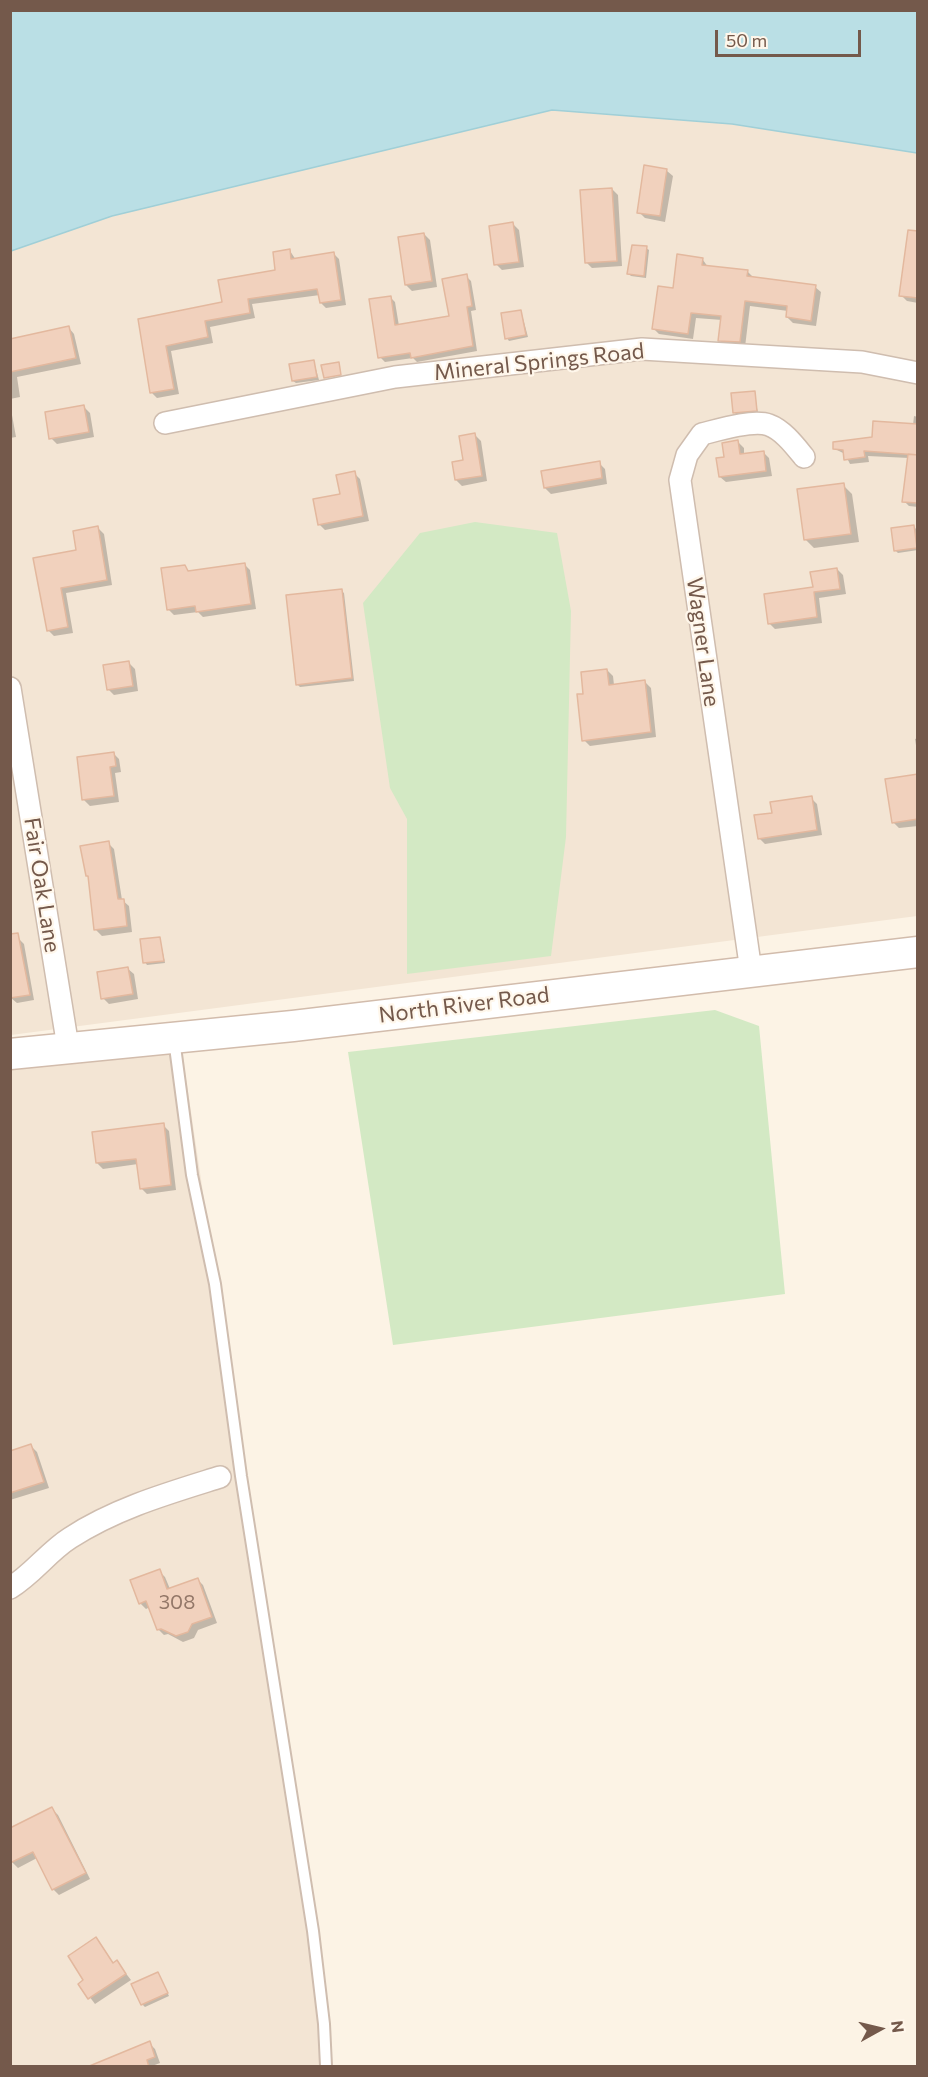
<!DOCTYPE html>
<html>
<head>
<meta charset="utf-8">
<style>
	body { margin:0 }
	#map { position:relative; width:928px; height:2077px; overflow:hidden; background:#fcf3e5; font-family:Commissioner,sans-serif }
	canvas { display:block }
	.frame { position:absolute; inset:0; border:12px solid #74594b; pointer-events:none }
	.north { position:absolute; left:850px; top:1999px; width:60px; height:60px; -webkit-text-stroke:4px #fff7eb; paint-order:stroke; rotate:82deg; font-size:16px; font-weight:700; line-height:24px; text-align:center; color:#74594b }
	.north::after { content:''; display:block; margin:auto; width:21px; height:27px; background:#74594b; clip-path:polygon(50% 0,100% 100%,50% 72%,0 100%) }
	.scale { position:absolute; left:715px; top:30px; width:146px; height:27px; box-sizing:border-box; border:3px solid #74594b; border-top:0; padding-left:8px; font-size:18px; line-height:21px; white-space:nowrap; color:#74594b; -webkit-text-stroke:4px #fff7eb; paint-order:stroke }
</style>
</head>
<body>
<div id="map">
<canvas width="928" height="2077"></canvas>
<div class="frame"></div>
<div class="north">N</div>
<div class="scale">50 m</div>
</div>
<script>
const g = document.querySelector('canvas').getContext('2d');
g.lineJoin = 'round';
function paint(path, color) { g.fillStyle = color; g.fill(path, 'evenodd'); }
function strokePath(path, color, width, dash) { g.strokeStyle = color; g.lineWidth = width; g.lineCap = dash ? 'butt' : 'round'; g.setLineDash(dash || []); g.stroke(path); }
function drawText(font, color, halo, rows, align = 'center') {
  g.font = font + ' Commissioner,sans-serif'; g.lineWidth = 4.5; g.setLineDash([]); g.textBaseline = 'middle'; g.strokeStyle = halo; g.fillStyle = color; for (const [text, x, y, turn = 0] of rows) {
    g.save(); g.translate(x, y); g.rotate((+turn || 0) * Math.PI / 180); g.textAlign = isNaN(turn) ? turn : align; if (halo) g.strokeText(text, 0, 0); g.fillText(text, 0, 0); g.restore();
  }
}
paint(new Path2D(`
	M552,110L732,124L917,153V916L11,1035L10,251L112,216Z
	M180,1038L333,2066H11L10,1054Z`), '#f3e5d4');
paint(new Path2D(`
	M475,522L557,533L571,611L566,837L551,956L407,974V819L390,788L363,603L420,533Z
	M715,1010L759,1026L785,1294L393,1345L348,1052Z`), '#d3e9c4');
const water = new Path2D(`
	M10,11H917V153L732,124L552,110L112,216L11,251Z`);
paint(water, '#badfe5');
strokePath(water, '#a0cfd7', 1.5);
paint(new Path2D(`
	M667,171L673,176L665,222L645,218L639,212Z
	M612,189L618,195L622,266L592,268L586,262Z
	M513,224L519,230L524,267L502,270L496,264Z
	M424,234L430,240L437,287L412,291L406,285Z
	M646,248L649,250L646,278L631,276L629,274Z
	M290,251L296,260L333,253L339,259L346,305L326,308L321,303L320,295L252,304L255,318L210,327L213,343L171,351L179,394L157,398L152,393L140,320L224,304L277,271Z
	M918,254V303L907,301L901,295Z
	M703,260L708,267L747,271L753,277L815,287L821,292L816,326L793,323L787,317L788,311L750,306L745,347L725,346L720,340L722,320L696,318L693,339L659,334L653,328L674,289Z
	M466,276L471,281L476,310L471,311L477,351L417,362L413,358L385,362L380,357L390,297L395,302L399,326L451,318Z
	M521,311L528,337L509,341L507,338Z
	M69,328L74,334L81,364L17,377L20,397L10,399V352Z
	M314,362L319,380L296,383L293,381Z
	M754,393L758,413L737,415L735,413Z
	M10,404L16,437L10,438Z
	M84,407L90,413L94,437L57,444L51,438Z
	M914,416L918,417V507L909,506L904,501L909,458L868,456L869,462L850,464L845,454L835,449L913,425Z
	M475,435L481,441L487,481L462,486L456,480Z
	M738,442L744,448V455L763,452L769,458L772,476L726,482L720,477L726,459Z
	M599,463L605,469L607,484L551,494L545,488Z
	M354,473L360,479L369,521L325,530L319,524L341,495Z
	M843,485L852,494L859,542L814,548L805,539Z
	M914,527L916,529L918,550L898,553L895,550Z
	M98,528L104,534L112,585L66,593L73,633L54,636L48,630L35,560L78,552Z
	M244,564L250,570L256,609L203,617L198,612L174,615L168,609L184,566L190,572Z
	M837,569L843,575L846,594L819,598L822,623L775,629L769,623Z
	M341,591L344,593L354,681L300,687L297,684Z
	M129,663L135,669L138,691L114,695L108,689Z
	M607,670L613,676L614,685L645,682L651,688L656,737L590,746L584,740L585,695Z
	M918,738V758L915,739Z
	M113,753L119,759L121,772L115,773L119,802L90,806L84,800Z
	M918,775V826L899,828L893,822Z
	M811,798L817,804L822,835L765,844L759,838L774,814Z
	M108,843L114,849L122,900L129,906L132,932L102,936L96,930L90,878L87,876Z
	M160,938L165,963L147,965L145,962Z
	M19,939L24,944L34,1000L17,1003L11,998Z
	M128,969L134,974L138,999L109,1004L103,998Z
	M163,1125L169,1131L176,1190L147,1194L141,1188L138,1164L103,1169L97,1163Z
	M31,1446L37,1452L49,1488L10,1500V1452Z
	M159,1571L165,1577L170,1589L197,1579L203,1585L217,1623L198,1630L194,1638L183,1642L168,1634L164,1635L158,1629L150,1607L146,1609L140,1603Z
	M52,1809L58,1815L90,1879L59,1895L53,1889L37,1858L18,1868L12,1862Z
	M101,1945L114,1964L117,1962L131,1980L95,2004L80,1984L85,1980Z
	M158,1974L169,1996L145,2007L142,2004Z
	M149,2043L155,2049L160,2063L152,2066H116Z`), '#0003');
const building = new Path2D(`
	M644,165L667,169L660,216L637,213Z
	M612,188L617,261L585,263L580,190Z
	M513,222L519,262L494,265L489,226Z
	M908,230L918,231V298L899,296Z
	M424,233L432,281L405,285L398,237Z
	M632,245L647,246L644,276L627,274Z
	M290,249L291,259L334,252L341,300L320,303L317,289L248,299L250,313L205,321L208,337L166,346L174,389L150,393L138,319L222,302L218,280L275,270L273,252Z
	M677,254L703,258L702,265L748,270L747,276L816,285L811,321L786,317L787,306L745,301L740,342L718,341L721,316L691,313L688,334L652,329L658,286L673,288Z
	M467,274L472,306L467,307L473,346L411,358L410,353L378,358L369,299L391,296L395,325L449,316L442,279Z
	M521,310L526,335L505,339L501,313Z
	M69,326L76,358L10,372V339Z
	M314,360L317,377L292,381L289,364Z
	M339,362L341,375L324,378L321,365Z
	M755,391L757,411L733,413L731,393Z
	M84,405L89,432L49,439L45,412Z
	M873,421L918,424V455L864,451L865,457L844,460L843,450L833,449V442L872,437Z
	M475,433L482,476L455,480L452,462L463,460L459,436Z
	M738,440L740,454L764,451L766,471L719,477L716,458L724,457L722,443Z
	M908,454L918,455V503L902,502Z
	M600,461L602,478L544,488L541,471Z
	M355,471L363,516L318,525L313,499L340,494L336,475Z
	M844,483L851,534L804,540L797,489Z
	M914,525L917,548L894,551L891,528Z
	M98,526L107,580L61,588L68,627L47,631L33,558L76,550L73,531Z
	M245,563L251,604L196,612L195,606L167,610L161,568L185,565L188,571Z
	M837,568L840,589L814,592L817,617L768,624L764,594L813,587L810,572Z
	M342,589L352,678L296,685L286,595Z
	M129,661L133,686L107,690L103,665Z
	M607,669L609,685L645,680L651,732L582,741L577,694H583L581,672Z
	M114,752L116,766L110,767L114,796L82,800L77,757Z
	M918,774V819L892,823L885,779Z
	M812,796L817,830L758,839L754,815L772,813L770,802Z
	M109,841L118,899H124L127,926L94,930L88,876H86L80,846Z
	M18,933L30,995L10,998V934Z
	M160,937L164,961L143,963L140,939Z
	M128,967L133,994L101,999L97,972Z
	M164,1123L171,1185L140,1189L136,1159L96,1163L92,1132Z
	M31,1444L44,1482L10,1493V1451Z
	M160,1569L167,1589L198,1578L212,1617L192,1624L188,1632L176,1636L161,1629L157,1630L146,1601L139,1604L130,1580Z
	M52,1807L86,1873L52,1890L33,1852L10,1863V1828Z
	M96,1937L113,1963L117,1960L126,1974L88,1999L78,1984L83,1980L68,1956Z
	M158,1972L168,1993L141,2005L131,1984Z
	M150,2041L155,2057L147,2060L149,2067H87Z`);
paint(building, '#f1d1bd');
strokePath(building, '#e3b89e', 1.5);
const lane = new Path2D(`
	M174,1039L192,1175L215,1284L241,1476L313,1931L324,2024L326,2066`);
const street = new Path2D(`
	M165,423L395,377L642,349L862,362L918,373
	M10,688L68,1047
	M751,971L680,480L687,455L702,434C718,430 753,419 769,425C783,430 795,446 804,457
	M10,1588C33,1574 48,1552 70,1538C116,1508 169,1493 220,1477`);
const secondary = new Path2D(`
	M10,1054L293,1026L918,952`);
strokePath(lane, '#cfbdaf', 14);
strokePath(street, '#cfbdaf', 24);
strokePath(secondary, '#d2bcac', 33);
strokePath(lane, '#fff', 10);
strokePath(street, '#fff', 21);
strokePath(secondary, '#fff', 30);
drawText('20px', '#937768', null, [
	["308",177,1602]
]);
drawText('22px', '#74594b', '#fff7eb', [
	["Mineral Springs Road",539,362,-6],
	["Wagner Lane",703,642,82],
	["Fair Oak Lane",42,885,81],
	["North River Road",464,1005,-7]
]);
</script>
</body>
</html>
